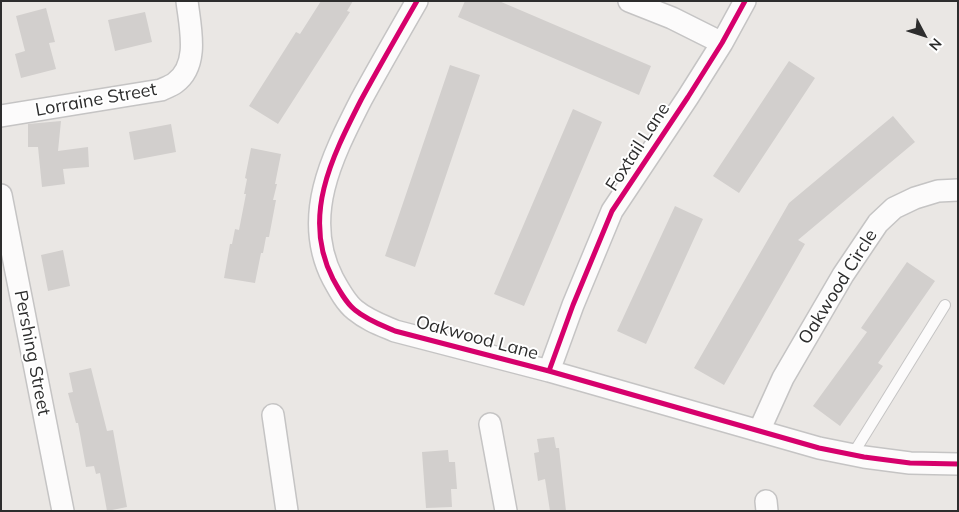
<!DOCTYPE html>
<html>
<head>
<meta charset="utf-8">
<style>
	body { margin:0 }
	#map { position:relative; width:959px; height:512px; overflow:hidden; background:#eae7e4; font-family:Mulish,sans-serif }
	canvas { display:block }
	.frame { position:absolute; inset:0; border:2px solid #2d2d2d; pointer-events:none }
	.north { position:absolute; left:899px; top:10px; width:50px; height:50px; -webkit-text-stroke:4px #fff; paint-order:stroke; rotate:130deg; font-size:14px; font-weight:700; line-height:20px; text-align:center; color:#2d2d2d }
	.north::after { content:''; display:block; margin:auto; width:18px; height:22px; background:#2d2d2d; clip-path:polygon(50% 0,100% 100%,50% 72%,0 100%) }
</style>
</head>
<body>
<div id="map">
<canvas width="959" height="512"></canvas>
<div class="frame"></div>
<div class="north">N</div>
</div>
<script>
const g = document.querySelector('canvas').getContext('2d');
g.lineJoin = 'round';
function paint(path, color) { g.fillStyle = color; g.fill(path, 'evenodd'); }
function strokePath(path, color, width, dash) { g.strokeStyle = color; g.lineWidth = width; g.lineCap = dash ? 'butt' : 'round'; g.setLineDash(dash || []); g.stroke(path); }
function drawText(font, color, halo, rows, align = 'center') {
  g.font = font + ' Mulish,sans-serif'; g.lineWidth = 4; g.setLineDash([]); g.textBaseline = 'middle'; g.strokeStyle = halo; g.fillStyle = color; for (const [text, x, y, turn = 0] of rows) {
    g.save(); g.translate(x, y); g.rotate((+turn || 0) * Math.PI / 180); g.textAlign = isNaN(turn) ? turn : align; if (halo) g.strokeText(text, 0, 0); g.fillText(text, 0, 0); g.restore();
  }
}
paint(new Path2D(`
	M321,1H353L347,11L350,12L278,124L249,106L296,32L300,34Z
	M465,1H499L651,66L639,95L458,17Z
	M46,8L55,42L49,43L56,69L21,78L15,54L25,51L16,16Z
	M145,12L152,42L115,51L108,20Z
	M789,61L815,78L739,193L713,176Z
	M450,65L480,75L415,267L385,256Z
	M573,109L602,122L524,306L494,294Z
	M893,116L915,142L798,240L805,244L724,385L694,368L789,203Z
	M61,121L58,151L88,147L89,167L63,169L65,184L42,187L38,147H28V124Z
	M171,124L176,152L134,160L129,132Z
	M251,148L281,154L275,184H277L273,200H276L269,237H266L263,253H261L255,283L224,278L230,244H232L235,229L239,230L246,194H244L247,179L245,178Z
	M675,206L703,219L646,344L617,331Z
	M63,250L70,286L48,291L41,255Z
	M907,262L935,281L878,363L883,366L840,426L813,406L867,332L861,328Z
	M91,368L107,431L113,430L127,507L107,511L100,473L96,474L94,466L86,467L78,423H76L68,393L73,392L69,373Z
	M554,437L556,448H559L566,511H550L545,479L538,481L534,453L539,452L537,439Z
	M448,450L449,462H455L457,489H451L452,507L426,508L422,452Z`), '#d2cfcd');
const service = new Path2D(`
	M853,454L945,305`);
const minor = new Path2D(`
	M417,1C398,34 379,67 361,100C332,157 301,217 333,279C339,290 346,303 355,310C367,320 381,325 395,331L549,371L819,448L864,457L910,463L958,464
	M629,1L672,18L722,43
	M1,116L161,90C165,88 171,86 175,83C200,65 190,27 187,1
	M1,195L63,511
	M549,371L573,305L612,211L688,97L722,43L745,1
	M273,415L287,511
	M490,424L506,511
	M759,431L783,378L843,275L878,223L894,208L915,198L938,191L958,190
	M766,501L767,511`);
strokePath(service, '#c5c4c4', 12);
strokePath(minor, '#c5c4c4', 24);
strokePath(service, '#fcfbfb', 10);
strokePath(minor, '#fcfbfb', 21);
strokePath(new Path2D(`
	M417,1C398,34 379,67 361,100C332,157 301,217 333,279C339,290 346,303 355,310C367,320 381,325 395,331L549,371L819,448L864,457L910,463L958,464
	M549,371L573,305L612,211L688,97L722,43L745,1`), '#d6006c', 5);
drawText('18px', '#2d2d2d', '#fff', [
	["Lorraine Street",96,100,-10],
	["Foxtail Lane",638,147,-57],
	["Oakwood Circle",838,287,-58],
	["Oakwood Lane",477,338,15],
	["Pershing Street",32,353,79]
]);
</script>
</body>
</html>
